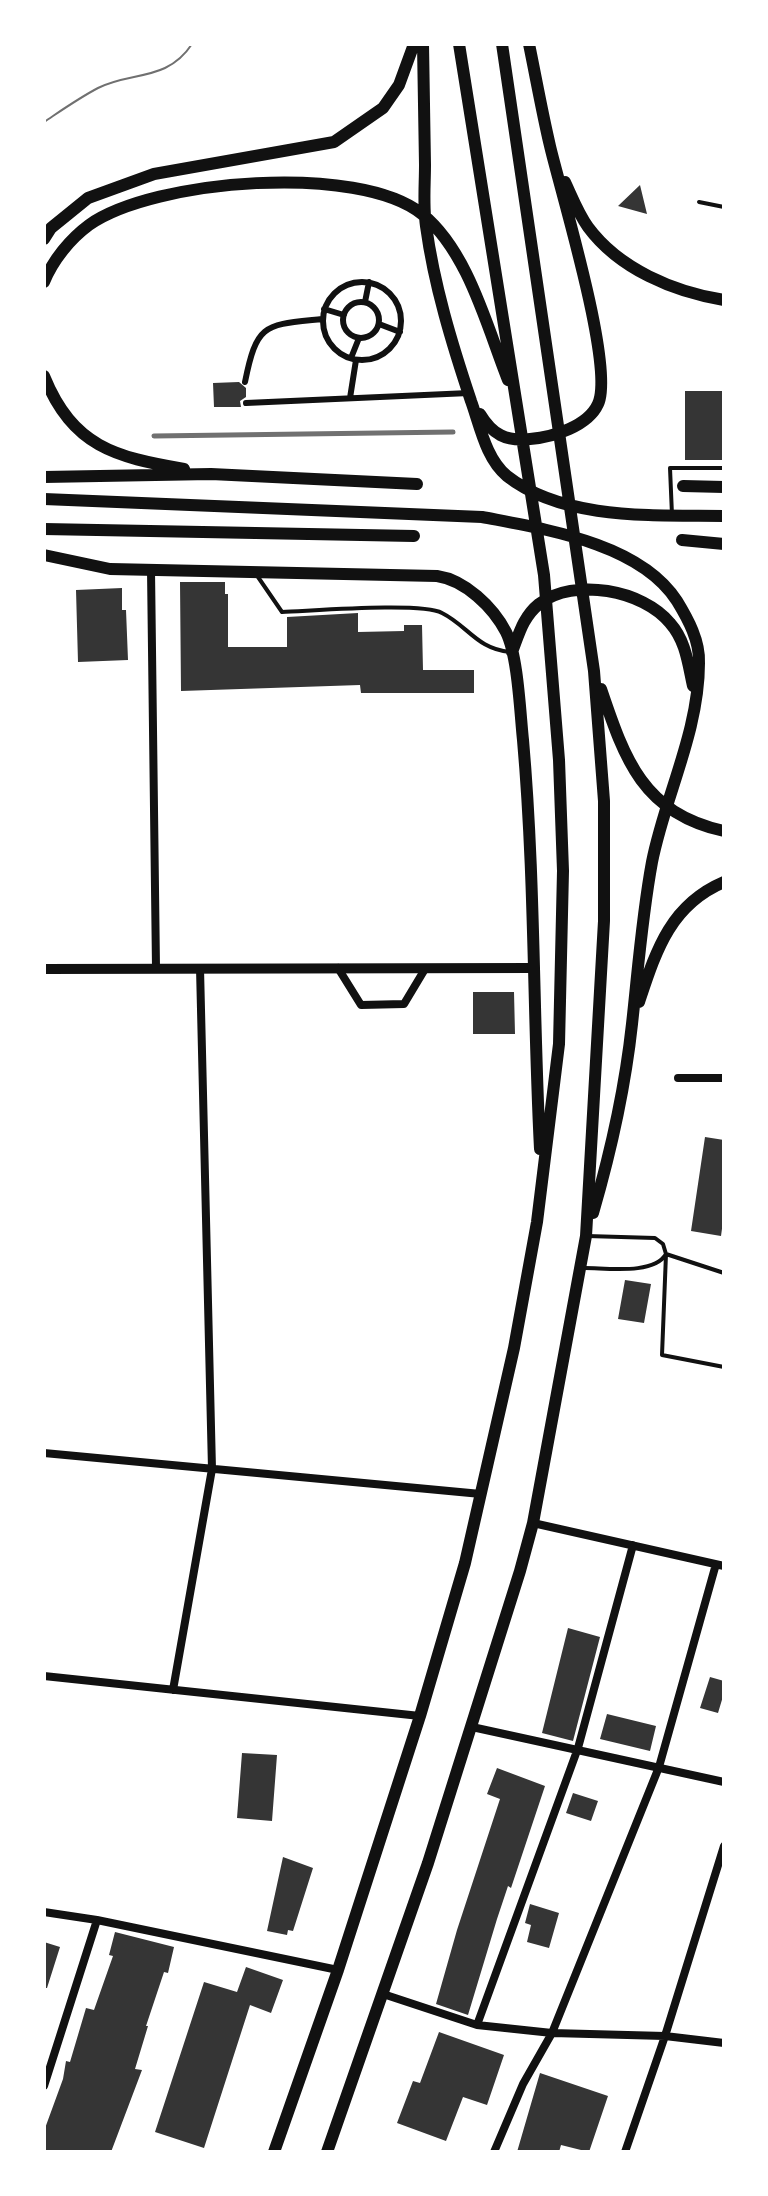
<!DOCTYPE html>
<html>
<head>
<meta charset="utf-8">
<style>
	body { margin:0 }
	#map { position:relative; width:768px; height:2196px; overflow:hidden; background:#fff; font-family:"Space Grotesk",sans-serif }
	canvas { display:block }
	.frame { position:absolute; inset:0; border:46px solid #fff; pointer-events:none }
</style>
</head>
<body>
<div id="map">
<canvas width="768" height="2196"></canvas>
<div class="frame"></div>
</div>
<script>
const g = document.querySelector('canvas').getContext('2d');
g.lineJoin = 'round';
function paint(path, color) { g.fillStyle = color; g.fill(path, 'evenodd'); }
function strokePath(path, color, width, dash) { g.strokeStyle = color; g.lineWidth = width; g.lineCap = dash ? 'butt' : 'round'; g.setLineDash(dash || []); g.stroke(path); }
paint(new Path2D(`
	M640,185L647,214L618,206Z
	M239,382L246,388V397L240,401L241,407H214L213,383Z
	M685,391H724V460H685Z
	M180,582H225V594H228V647H287V617L358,613V632L404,631V625H422L423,670H474V693H361L360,685L181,691Z
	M122,588V610H126L128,660L78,662L76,590Z
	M473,992H514L515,1034H473Z
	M705,1137L724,1140V1214L721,1236L691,1231Z
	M625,1280L651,1284L644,1323L618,1319Z
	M568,1628L600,1637L573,1741L542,1733Z
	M710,1677L724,1681V1693L718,1713L700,1708Z
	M607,1714L656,1726L650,1751L600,1739Z
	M242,1753L277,1755L272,1821L237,1818Z
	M497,1768L545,1786L511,1888L508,1886L497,1919L468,2015L436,2004L457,1930L500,1799L487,1794Z
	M573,1793L598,1801L591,1821L566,1813Z
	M283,1857L313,1868L293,1931L288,1930L287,1935L267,1931Z
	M530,1904L559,1913L549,1948L527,1942L531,1925L525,1923Z
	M115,1932L174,1947L168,1973L164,1972L146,2026H148L135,2069L142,2070L111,2152H44V2131L63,2079L66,2061L70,2062L86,2008L94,2010L113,1956L109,1955Z
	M44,1942L60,1947L47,1988H44Z
	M246,1967L283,1980L271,2013L250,2005L204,2148L155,2132L204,1982L237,1992Z
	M439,2032L504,2055L487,2105L463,2097L446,2141L397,2123L413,2081L420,2083Z
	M540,2073L608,2096L589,2152L561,2145L559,2152H517Z`), '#353535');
strokePath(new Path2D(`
	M699,202L724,207
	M672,515L670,468H724
	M258,577L282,612C312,611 422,602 442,613C468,626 477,649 510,652
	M585,1268C607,1268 654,1275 666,1254L663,1244L655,1238L587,1236
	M724,1273L666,1254L662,1355L724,1367`), '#111', 4);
strokePath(new Path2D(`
	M323 321a39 39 0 1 1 78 0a39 39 0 1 1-78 0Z
	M343 320a18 18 0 1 1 36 0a18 18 0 1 1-36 0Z
	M365,302L369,282
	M324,309L344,315
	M379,324L400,332
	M351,358L359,338
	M245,382C257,322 265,325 322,319
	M350,398L356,360
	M246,403L469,393`), '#111', 6);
strokePath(new Path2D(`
	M151,570L156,968
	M338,968L361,1005L404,1004L425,969
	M678,1078H724
	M44,1453L481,1494
	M533,1523L724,1566
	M44,1676L420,1716
	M173,1690L212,1469L200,968
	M472,1727L724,1782
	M44,1912L97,1920L338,1970
	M383,1994L477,2025L552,2033L665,2036L724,2043
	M477,2025L578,1748L633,1545
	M44,2086L97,1920
	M494,2152L523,2084L552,2033L659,1767L716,1564
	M625,2152L665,2036L724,1846`), '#111', 8);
strokePath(new Path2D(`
	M44,969L533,968`), '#111', 10);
strokePath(new Path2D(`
	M423,44C424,84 424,125 425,165C425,185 423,206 426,226C434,285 452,344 471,401C480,426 486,459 507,476C564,521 656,515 724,516
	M565,182C572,197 578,213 588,227C619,269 674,292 724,300
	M44,239L51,228L88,198L154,174L334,142L383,108L399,85L414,44
	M44,282C53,260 70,239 89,225C154,179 359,163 422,214C468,251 487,327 508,380
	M44,376C73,447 115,457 184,469
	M480,414C492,434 506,442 530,439C554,437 588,426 598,404C615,368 561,193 550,146C542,112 536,78 529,44
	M44,477L211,474L417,484
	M683,486L724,487
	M44,499L482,517C544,529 640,543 677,601C688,619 700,641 699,663C699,732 665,796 652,862C642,916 638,970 632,1024C625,1089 611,1151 593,1213
	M44,529L414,536
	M682,540L724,544
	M44,555L110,569L437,576C465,580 493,607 506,632C518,656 520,712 523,740C535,876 533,1012 540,1149
	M512,652C519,634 523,617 539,604C574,577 643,590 670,623C686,641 688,664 693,686
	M601,689C625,760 643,813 724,831
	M639,1002C656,951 670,905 724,882
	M274,2152L338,1970L420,1716L465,1563L514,1348L537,1222L559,1044L563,871L559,760L544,575L459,44
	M327,2152L428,1863L520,1571L533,1523L586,1236L604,921V801L594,671L502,44`), '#111', 12);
strokePath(new Path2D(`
	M44,122C62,110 79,98 98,88C131,71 167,82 192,44`), '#707070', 2);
strokePath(new Path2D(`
	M154,436L453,432`), '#707070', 5);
</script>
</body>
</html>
